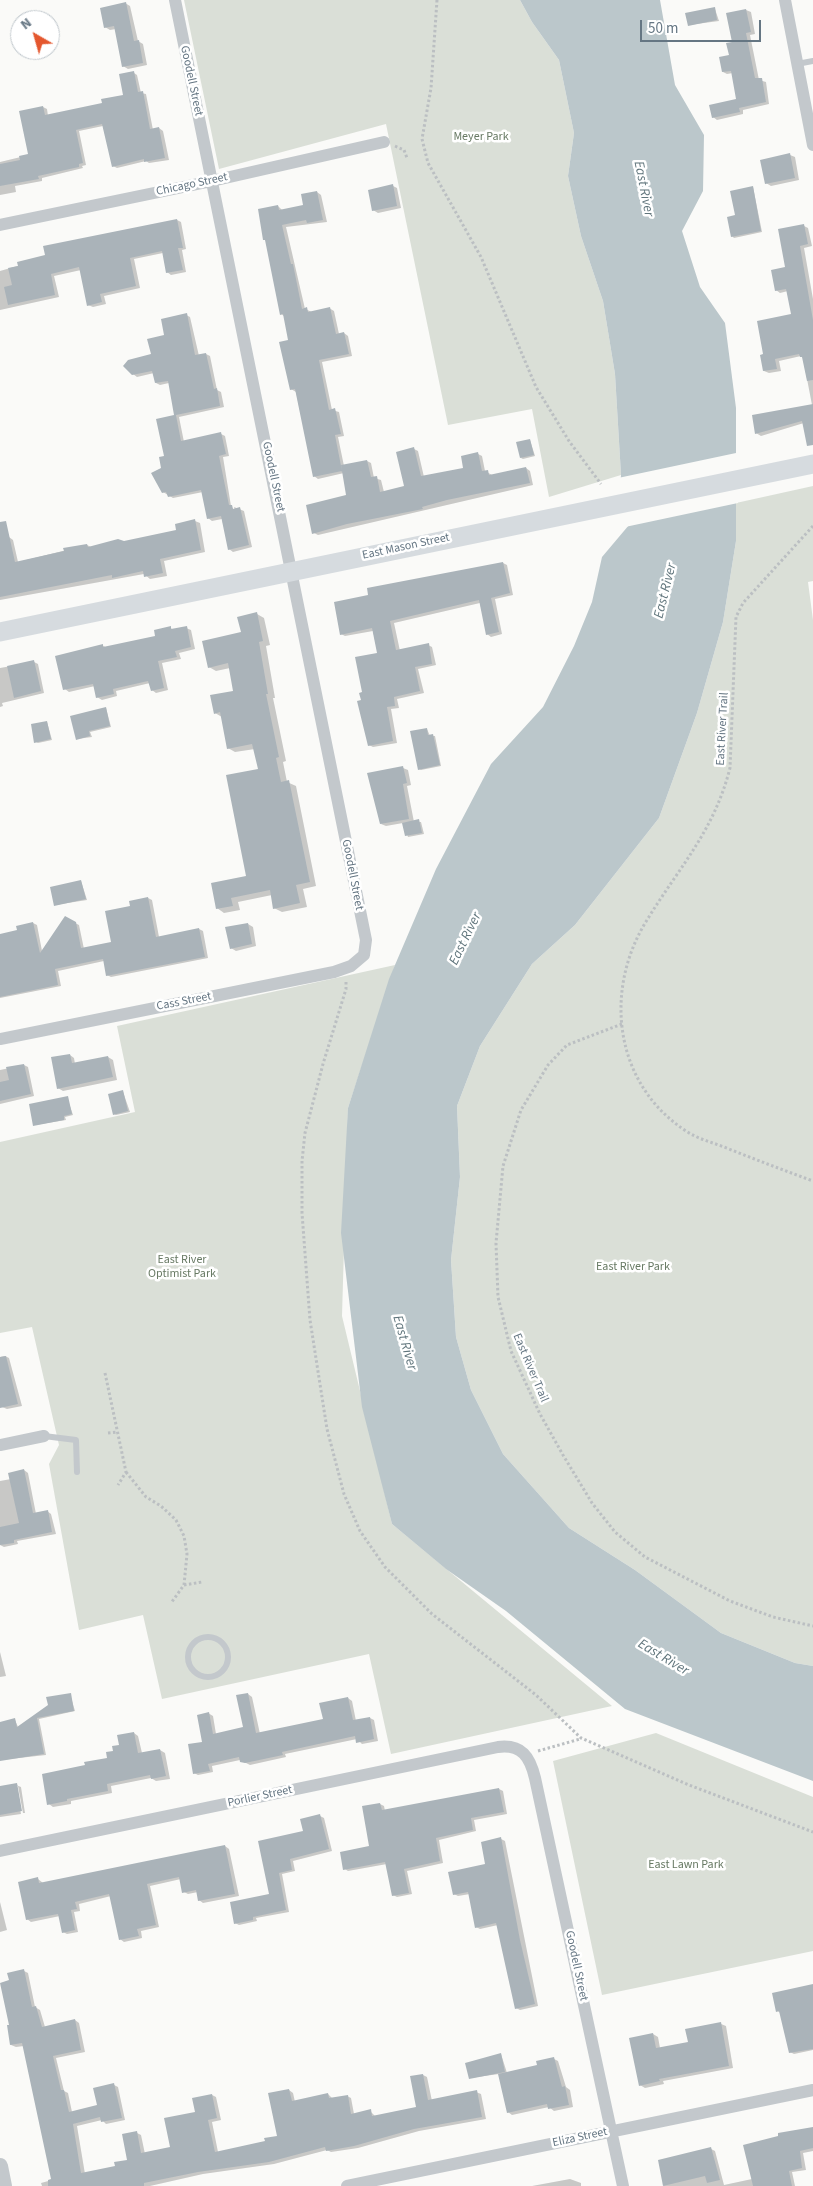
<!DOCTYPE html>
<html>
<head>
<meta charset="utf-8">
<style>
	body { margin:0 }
	#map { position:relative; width:813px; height:2186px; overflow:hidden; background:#fafaf8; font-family:"Source Sans 3",sans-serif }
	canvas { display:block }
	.north { position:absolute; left:10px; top:10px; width:50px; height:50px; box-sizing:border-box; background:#fff; border:1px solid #c1c8cd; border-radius:50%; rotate:322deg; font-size:14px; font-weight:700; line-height:20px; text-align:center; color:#657683 }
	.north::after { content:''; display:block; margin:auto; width:18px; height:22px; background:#e4572e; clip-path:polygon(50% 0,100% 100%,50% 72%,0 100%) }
	.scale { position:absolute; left:640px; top:20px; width:121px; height:22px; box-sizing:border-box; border:2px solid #657683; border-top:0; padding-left:6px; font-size:15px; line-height:18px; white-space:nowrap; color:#657683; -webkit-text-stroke:4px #fff; paint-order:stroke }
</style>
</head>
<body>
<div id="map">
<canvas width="813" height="2186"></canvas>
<div class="north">N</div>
<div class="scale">50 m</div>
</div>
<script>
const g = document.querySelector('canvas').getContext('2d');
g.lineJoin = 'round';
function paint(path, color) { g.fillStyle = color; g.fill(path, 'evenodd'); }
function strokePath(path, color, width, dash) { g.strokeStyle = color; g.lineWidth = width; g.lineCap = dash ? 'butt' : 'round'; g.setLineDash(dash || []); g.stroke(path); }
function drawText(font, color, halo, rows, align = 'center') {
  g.font = font + ' "Source Sans 3",sans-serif'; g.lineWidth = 5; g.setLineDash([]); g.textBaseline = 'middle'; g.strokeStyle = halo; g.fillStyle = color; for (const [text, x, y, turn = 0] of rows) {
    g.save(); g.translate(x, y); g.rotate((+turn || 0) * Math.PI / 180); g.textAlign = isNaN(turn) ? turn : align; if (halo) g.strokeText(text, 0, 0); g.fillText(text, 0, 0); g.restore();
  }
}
paint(new Path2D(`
	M184,0H520L532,22L559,60L574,133L568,176L581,236L603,301L615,374L621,475L549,497L532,409L448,425L386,124L219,169Z
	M813,486V581L808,582L813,620V1666L795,1663L721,1633L635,1570L569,1528L503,1454L471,1390L456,1337L451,1260L460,1177L457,1106L480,1046L532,964L575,925L659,818L697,713L723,622L736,541V503Z
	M395,965L348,1108L342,1316L392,1524L612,1706L391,1754L369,1654L162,1699L143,1615L79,1630L49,1464L59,1445L32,1327L0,1333V1142L135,1112L117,1026Z
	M656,1733L813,1797V1951L602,1995L553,1761Z`), '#dadfd7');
paint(new Path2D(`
	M520,0H660L675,85L704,135L703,191L682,231L700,287L725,323L736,408V541L723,622L697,713L659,818L575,925L532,964L480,1046L457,1106L460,1177L451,1260L456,1337L471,1390L503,1454L569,1528L635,1570L721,1633L795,1663L813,1666V1781L625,1709L506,1611L446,1569L392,1524L362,1407L341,1233L348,1108L389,979L436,869L491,764L543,707L574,646L592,602L602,557L629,525L619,503L621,475L615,374L603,301L581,236L568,176L574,133L559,60L532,22Z`), '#bbc7cb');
paint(new Path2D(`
	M736,453L738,465V503L625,527L626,525L621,513L617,495L618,478Z`), '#fafaf8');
paint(new Path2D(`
	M125,3L130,6L138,41L143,44L147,65L128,69L123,66L116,29L110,30L105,27Z
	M715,9L719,21L689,25Z
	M746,10L751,12L755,34L750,35L759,80L766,82L769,104L743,110V114L717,120L713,117L738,100L733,73L727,74L723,72L733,43L727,14Z
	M134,73L137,75L141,93L146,94L153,130L159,128L163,131L169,160L149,163L146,161L117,168L113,166L103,126L79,131L86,165L82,166L83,168L42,178V181L15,186L16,192L0,195V162L29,155L43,107L47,109L48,116L103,104L124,96Z
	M790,155L795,157L799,180L771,186L766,183Z
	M393,186L397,188L401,208L378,213L373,210Z
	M753,187L762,232L734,238L732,236L736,216Z
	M317,192L321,195L327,222L286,227L305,309L312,312L329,308L334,311L339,334L344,333L348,336L352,356L322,362L332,410L339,412L344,436L338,437L344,466L367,461L371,463L374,478L381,480L384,492L406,487L414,449L418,451L424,477L465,469L478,454L482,456L485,471L492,475L526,468L530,471L533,485L318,535L314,533L348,496L344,473L318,479L314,476L296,392L291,389L290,341L284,316L281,314L266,241L264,239L278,206L282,210L304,206Z
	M177,220L181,222L186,249L182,250L186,272L171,275L167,272L163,253L134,259L140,288L104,296L106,304L93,307L88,305L81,270L54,276L59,297L0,310V271Z
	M804,226L808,228L812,246L804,248L813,299V424L804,423L761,436L756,433L812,405L803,358L801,356L779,361L781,371L769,373L764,371L765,355L793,315L788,291L780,293L776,290Z
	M186,315L190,317L199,356L206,354L210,356L217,390L221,392L224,407L179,417L184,442L221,434L225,436L229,456L223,457L231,506L236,514L234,507L244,511L252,547L233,552L229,549L222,519L212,521L208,518L203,492L173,498L163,492L162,468L176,416L169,383L160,385L156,383L154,373L137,377L133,374Z
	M530,440L535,456L523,459L521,458Z
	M195,521L200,523L205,552L164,561L167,576L150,579L144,574L0,600V539L9,537L13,540L18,562L87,545L91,547L124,543L178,531Z
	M503,563L507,565L513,595L495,599L502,634L491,637L487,634L480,603L394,623L400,651L428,645L432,647L436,665L418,669L424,693L397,699L399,708L391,709L397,743L373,747L369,745L362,701L378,654L373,631L345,636L341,634Z
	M257,614L264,618L270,645L266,646L275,698H273L286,761L283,762L287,782L296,786L316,886L303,889L307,907L282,912L274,908L272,895L238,902L240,910L224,913L217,908L247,877L259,770L255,749L235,752L228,748L222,717L215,713L235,692L230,668L216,671L209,667L242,633Z
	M170,628L175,630L186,628L191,630L195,649L179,653L181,659L162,663L168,690L156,693L152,690L150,683L116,691L117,696L102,700L97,697L95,686L69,692L65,689L102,645L107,648L157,637Z
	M34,662L38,664L44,693L2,703L3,706L0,707V668Z
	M106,708L111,727L90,732L92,737L77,739Z
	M47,722L52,740L38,743L36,742Z
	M427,729L430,736H435L441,766L421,770L419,769Z
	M403,768L408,770L411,785L407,786L414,822H421L424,834L408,837L403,823L386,826L381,824Z
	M81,881L87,900L55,905Z
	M148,898L152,900L159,937L199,929L203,931L208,958L111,977L107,975L104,961L58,971L61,986L0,998V935L18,931L33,923L37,925L42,951L65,918L79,925L84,949L112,943L132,907Z
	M248,924L253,927L256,946L236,951L231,948Z
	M70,1055L74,1058L75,1064L108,1057L113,1060L117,1080L63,1091L58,1088Z
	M24,1065L28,1067L34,1096L0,1104V1070Z
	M123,1092L130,1112L116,1115L114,1114Z
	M67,1097L73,1115L65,1117L66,1120L35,1125Z
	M5,1356L9,1358L22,1406L7,1409L2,1407L0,1395V1357Z
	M24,1470L28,1473L36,1514L47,1511L51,1514L56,1534L17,1541L18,1544L4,1547L0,1545V1481L11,1479Z
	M0,1652L6,1676L0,1677Z
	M70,1694L75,1711L39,1719L46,1755L1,1760L0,1723L15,1720L18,1727Z
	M248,1694L252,1697L260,1734L324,1720L348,1698L352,1701L356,1721L370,1718L374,1720L378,1741L362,1744L357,1739L285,1754L286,1757L250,1765L240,1760L212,1766L213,1772L198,1775L194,1773L203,1743L208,1713L213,1716L216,1734L244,1728Z
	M134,1733L138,1736L142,1753L160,1750L165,1753L170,1779L156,1781L151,1778L111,1786L112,1793L71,1801V1804L53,1807L49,1804L86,1766L108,1759Z
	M16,1785L21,1787L25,1813H23L18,1786H16L21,1814L0,1817V1788Z
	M499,1789L503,1791L507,1814L474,1820L476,1831L439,1840L443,1863L407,1871L412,1894L397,1897L393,1895L387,1864L348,1871L345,1869L371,1847L380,1804L384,1806L385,1811Z
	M320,1816L324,1818L332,1851L293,1861L295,1871L282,1874L289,1912L256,1918L257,1921L239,1925L235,1923L271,1895L260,1842L305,1832Z
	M501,1839L505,1841L538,2006L520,2010L516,2008L498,1925L480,1929L476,1927L470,1894L458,1896L454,1894L486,1865Z
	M225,1846L229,1849L239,1896L203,1903L199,1900L198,1892L188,1894L184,1892L181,1879L150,1886L159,1927L141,1931L142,1938L124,1942L120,1939L111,1896L79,1904L80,1911L74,1912L78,1932L67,1934L63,1932L60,1916L31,1922L27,1919L38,1879L43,1883Z
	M0,1902L7,1930L0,1932Z
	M24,1971L28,1973L35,2007L40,2010L45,2027L75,2020L79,2023L85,2052L56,2058L64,2091L68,2093L72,2112L99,2106L114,2085L118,2087L125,2120L106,2124L102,2120L77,2126L85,2174L116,2167L128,2161L137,2133L141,2135L145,2154L171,2148L212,2095L216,2097L221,2120L212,2122L218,2152L266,2142L278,2137L289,2090L293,2093L295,2102L328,2094L333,2099L347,2096L351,2098L354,2114L370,2111L375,2116L418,2108L423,2075L427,2077L432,2101L476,2092L481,2094L486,2119L419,2131L358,2148L331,2152L327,2150L274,2164L203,2174L150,2186H42L41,2183L52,2180L24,2046L16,2047L11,2045L10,1981Z
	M813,1986V2050L794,2054L790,2052L781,2013L777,2011Z
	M721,2024L726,2026L733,2068L663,2081L664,2084L645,2088L640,2085L653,2034L658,2037L660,2048L689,2043Z
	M501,2054L507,2073L538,2066L554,2059L558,2061L566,2087L570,2090L573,2107L554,2111L549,2107L512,2115L508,2112L499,2074L470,2078Z
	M813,2127V2151L803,2153L806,2170L792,2172L795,2186H664L659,2161L711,2149L715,2151L724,2185L752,2179Z
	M570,2179L581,2183V2186H532Z`), '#0003');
paint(new Path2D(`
	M126,2L134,41L139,40L143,63L122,67L114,26L104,28L100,8Z
	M715,7L717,20L688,26L685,13Z
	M746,9L751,32L746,33L755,78H762L766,102L739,108L740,112L712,118L709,105L736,99L731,71L722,72L719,57L729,55L726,43L732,42L726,13Z
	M134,71L138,92L143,91L150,129L159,127L165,158L144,162V159L112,167L102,124L76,130L83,163L79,164V167L38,176L39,179L0,186V164L20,160L19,156L28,154L19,111L43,106L45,115L102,103L101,99L123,95L119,74Z
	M790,153L795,178L765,184L760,160Z
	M393,184L397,206L372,211L368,190Z
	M753,186L761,231L731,237L727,217L735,215L730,191Z
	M317,191L323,220L307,223L306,220L282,225L291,264H293L302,309L307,307L308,312L330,307L336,334L344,332L349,354L319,360L329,410L335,408L341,434L335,435L342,471L313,477L295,389L290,390L279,342L288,340L283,314L280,315L265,240H263L258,209L278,205L279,210L303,205L301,194Z
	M177,219L183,248H178L183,270L166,273L162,251L130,258L136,286L100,294L102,302L87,306L79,267L51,274L55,295L8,305L4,287L12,285L8,268L18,266L17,262L45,255L43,246Z
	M804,224L808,244L800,246L813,320V380L807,381L802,357H800L799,354L775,359L777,369L763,371L760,355L763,354L757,321L791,314L786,289L775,291L771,270L785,267L778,229Z
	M187,313L195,355L206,353L214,389L217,388L220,406L176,415L181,441L221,432L226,454L219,456L229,505H232L233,509L240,507L249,545L228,550L221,516L207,519L201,490L168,497L166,492L162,493L151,473L161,468L159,457L164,456L156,419L174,415L168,381L155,383L152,371L132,375L123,366L128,360L151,354L147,339L164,335L161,319Z
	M813,404V445L807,446L802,421L755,434L752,415Z
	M530,439L534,455L520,458L516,442Z
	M414,447L421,476L463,468L461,456L478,452L482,471L488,470L489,475L526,467L530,483L447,500L422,507L423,509L347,524L312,534L306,505L346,495L341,465L367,460L371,477L377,476L380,492L404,486L396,452Z
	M195,519L201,550L160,559L163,573L144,577L143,571L112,578V575L0,597V522L6,521L15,562L64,551L63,548L87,544L88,547L118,539L124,541L176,530L175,524Z
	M503,562L510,593L491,598L499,632L486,635L479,600L390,621L396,650L429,643L432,664L415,667L420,691L394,697L395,706L387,707L393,741L368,746L357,701L361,700L359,693L362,692L355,657L377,653L372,628L340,635L334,602L368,595L367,588Z
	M257,612L263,641L259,642L268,694H266L279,757L276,758L281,782L289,780L310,882L296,885L300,903L273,909L270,890L231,898L233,906L216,909L211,883L246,876L226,775L258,769L252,744L227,749L220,712L214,714L210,695L233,691L228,663L208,668L202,641L241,632L237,617Z
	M171,626V629L187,626L191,647L175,651L177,657L158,661L164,688L151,691L148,681L113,689L114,694L96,698L93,684L63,690L55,656L103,644V647L155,636L154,630Z
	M34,660L41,691L14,698L7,666Z
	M106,707L110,726L89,731L90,736L76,740L70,716Z
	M47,721L51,739L34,743L31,724Z
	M427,728L428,735L433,734L440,765L418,770L410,731Z
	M403,766L407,783L403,784L409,819L380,824L367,773Z
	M419,819L422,833L405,836L402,823Z
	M81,880L86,899L54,906L50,887Z
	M148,897L156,937L199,928L205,957L106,976L103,959L55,969L58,985L0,997V934L17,930L16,926L33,922L40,953L65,916L76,922L81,948L111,942L105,911L130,906L129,901Z
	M248,923L252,944L230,949L225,927Z
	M70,1054L72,1063L108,1056L113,1077L57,1089L51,1057Z
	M24,1064L31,1094L0,1101V1082L9,1080L6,1067Z
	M123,1090L128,1111L113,1115L108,1094Z
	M68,1096L72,1114L64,1116V1120L33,1126L29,1104Z
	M6,1356L18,1404L0,1408V1357Z
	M24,1469L33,1513L48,1510L52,1532L14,1540V1543L0,1545V1527L19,1523L8,1473Z
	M71,1693L74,1711L37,1718L44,1754L0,1761V1722L15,1718L17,1727L48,1705L46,1697Z
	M248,1693L256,1733L323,1719L319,1703L348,1697L353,1720L370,1717L374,1739L356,1743L355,1736L282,1752L283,1755L245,1763L240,1762L239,1757L208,1764L210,1771L193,1774L188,1744L202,1742L197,1715L209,1712L213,1734L243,1727L236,1695Z
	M134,1732L138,1753L160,1749L166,1776L151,1779L150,1775L107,1784L108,1791L67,1799V1801L47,1805L42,1774L85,1765L84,1762L107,1758L106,1752L113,1751L112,1746L119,1745L117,1735Z
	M17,1783L22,1811L0,1815V1786Z
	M499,1788L504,1812L471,1818L473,1830L436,1838L440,1861L404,1869L409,1893L392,1896L385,1862L343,1870L340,1852L369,1846L362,1806L380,1803L382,1810Z
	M320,1814L329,1849L290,1859L292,1870L279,1873L286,1910L253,1917V1920L234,1924L230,1902L269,1894L258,1841L303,1831L300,1819Z
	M501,1837L520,1940L535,2004L515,2009L496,1923L475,1928L468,1892L453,1895L448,1872L485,1864L481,1842Z
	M225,1845L235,1894L198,1901L196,1890L182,1893L179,1877L147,1884L156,1925L137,1929L139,1936L119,1940L109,1894L75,1902L77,1909L71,1910L75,1930L62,1933L58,1914L26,1920L18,1882L38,1877L39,1883Z
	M24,1969L32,2007L36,2006L42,2027L75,2019L81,2050L53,2056L61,2090H64L69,2112L97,2105L93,2088L114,2083L122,2118L101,2122L100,2117L73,2124L81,2173L115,2166L114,2162L127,2160L122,2134L137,2131L141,2153L170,2147L164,2118L195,2112L192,2098L212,2094L217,2118L208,2120L215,2152L265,2141L264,2138L277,2136L268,2093L289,2089L292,2101L328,2093L329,2098L348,2095L351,2114L371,2109L372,2116L416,2107L410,2076L423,2074L428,2100L477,2090L482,2117L414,2129L354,2146L326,2151L325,2147L269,2162L198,2172L144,2183V2186H48V2180L51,2179L22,2043L10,2045L7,2025H9L0,1983L9,1980L7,1973Z
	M813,1984V2049L789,2053L779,2011L776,2012L772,1993Z
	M721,2022L729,2066L659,2079L660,2081L639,2086L629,2038L653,2033L656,2048L688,2042L685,2029Z
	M501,2053L505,2072L469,2079L465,2063Z
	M554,2057L562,2087L565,2086L569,2105L548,2109L547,2104L507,2113L498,2074L537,2065L536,2061Z
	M813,2127V2148L800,2151L802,2168L789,2171L792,2186H753L743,2145L778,2136V2133Z
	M711,2147L720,2180L707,2183L705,2176L663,2186L658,2160Z`), '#aab3b9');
strokePath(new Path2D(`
	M437,0L431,88L422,139L428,163L481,257L536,387L569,441L601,484
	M395,146L404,150L407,158
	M813,526L743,603L736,617L730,768C714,831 680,866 647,920C603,990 614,1084 686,1131C698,1139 711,1142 724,1147C754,1159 783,1170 813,1181
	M346,982V989L323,1064L305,1133L302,1161V1213L310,1320L327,1429L344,1494L360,1531L385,1567L432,1614L536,1695L581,1738L689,1785L813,1832
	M622,1024L567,1045L548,1065L521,1110L503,1166L496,1243L498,1297L511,1351L540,1414L563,1455L592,1503L615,1532L645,1557L730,1601L773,1617L813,1626
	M105,1373L126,1472L118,1485
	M108,1433L117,1432
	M126,1472L146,1497L161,1506L176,1520L184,1536L187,1554L184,1585L171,1603
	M184,1585L202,1582
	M538,1751L580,1739`), '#bbbfc2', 3, [2.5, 2.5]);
strokePath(new Path2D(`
	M797,64L813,61
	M44,1436L76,1440L77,1472
	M188 1657a20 20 0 1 1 40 0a20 20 0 1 1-40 0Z`), '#c3c8cc', 6);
strokePath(new Path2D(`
	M785,0L813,145
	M0,225L212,181L384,142
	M0,1039L334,972L351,966L364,955L366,940L175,0
	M0,1445L44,1436
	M0,1851L498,1747C522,1744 530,1757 535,1778L623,2186
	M347,2186L813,2090`), '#c3c8cc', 12);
strokePath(new Path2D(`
	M0,2166L4,2186`), '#c3c8cc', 16);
strokePath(new Path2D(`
	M0,632L813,464`), '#d6dbdf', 19);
drawText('12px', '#657683', '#fff', [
	["Goodell Street",191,81,78],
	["Chicago Street",192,185,-12],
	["Goodell Street",273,477,78],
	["East Mason Street",406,547,-12],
	["East River Trail",723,729,-87],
	["Goodell Street",352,875,79],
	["Cass Street",184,1002,-11],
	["East River Trail",530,1368,67],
	["Porlier Street",260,1797,-12],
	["Goodell Street",576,1966,78],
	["Eliza Street",580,2138,-12]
]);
drawText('12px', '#687a64', '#fff', [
	["Meyer Park",481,137],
	["East River",182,1260],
	["Optimist Park",182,1274],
	["East River Park",633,1267],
	["East Lawn Park",686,1865]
]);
drawText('italic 14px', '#60757c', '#fff', [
	["East River",643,189,79],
	["East River",666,591,-76],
	["East River",466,939,-64],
	["East River",404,1343,74],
	["East River",663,1658,31]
]);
</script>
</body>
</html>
